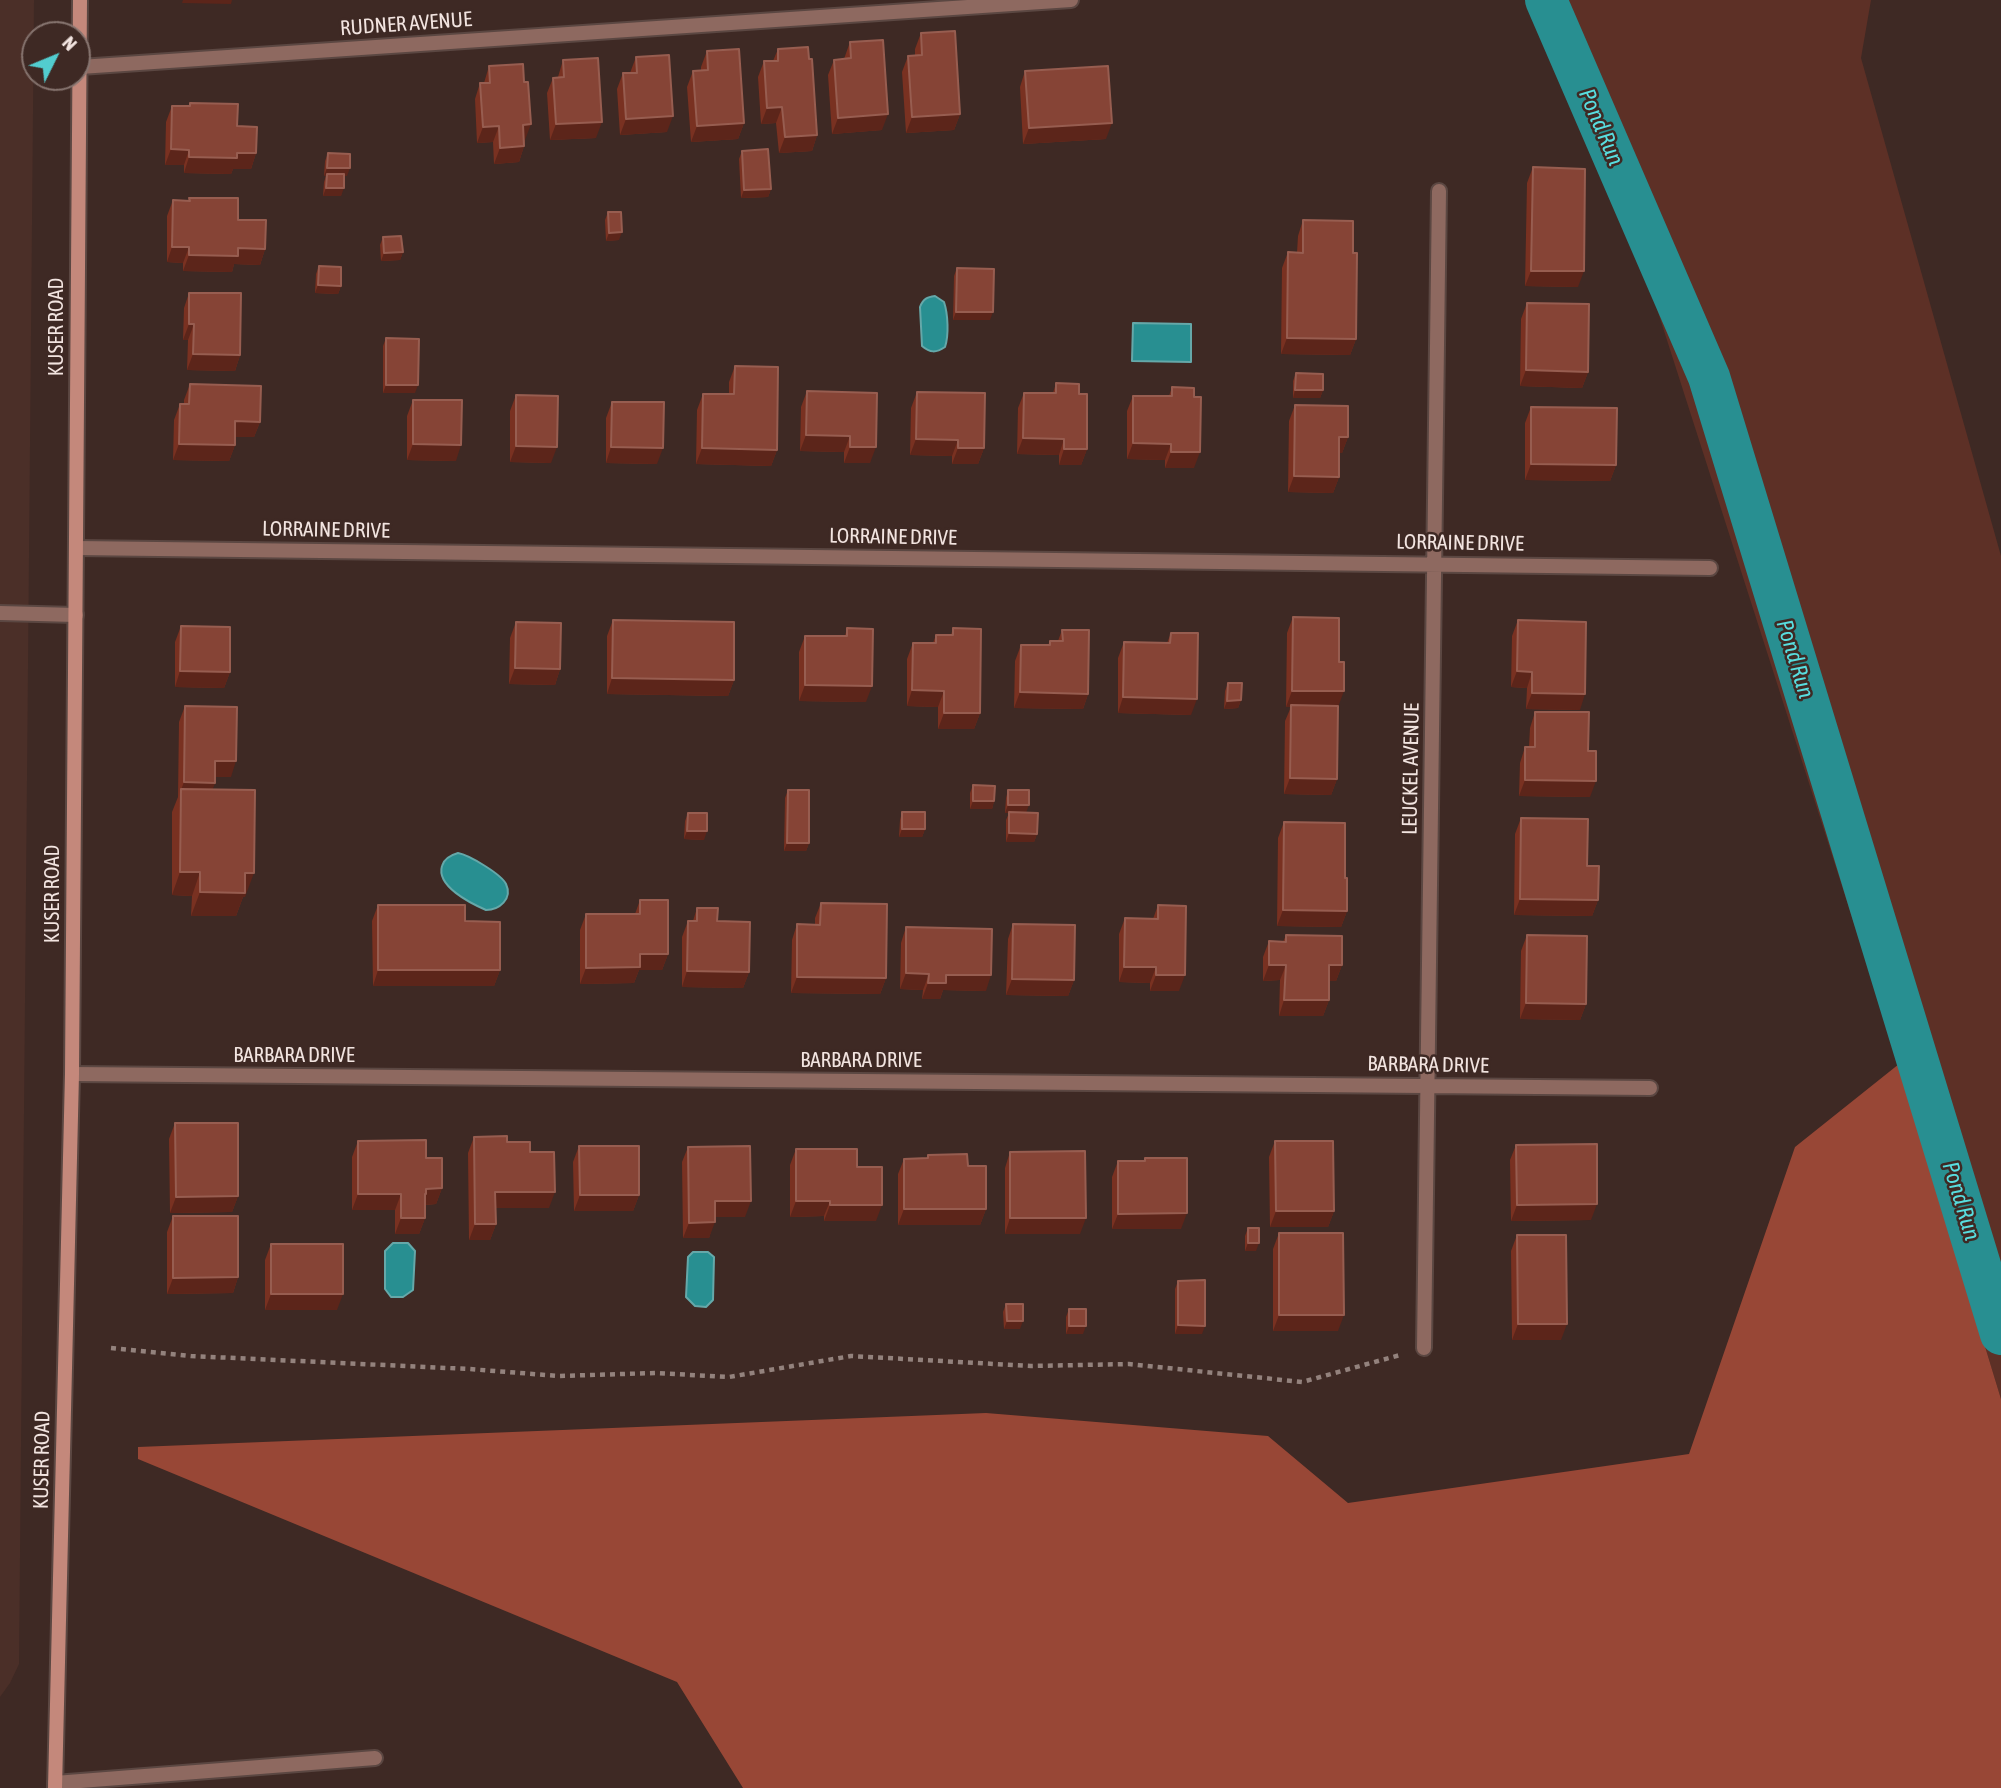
<!DOCTYPE html>
<html>
<head>
<meta charset="utf-8">
<style>
	body { margin:0 }
	#map { position:relative; width:2001px; height:1788px; overflow:hidden; background:#3e2924; font-family:"Asap Condensed",sans-serif }
	canvas { display:block }
	.north { position:absolute; left:21px; top:21px; width:70px; height:70px; box-sizing:border-box; background:#3e2924; border:2px solid #86746f; border-radius:50%; rotate:47deg; font-size:19px; font-weight:700; line-height:28px; text-align:center; color:#f2e4e0 }
	.north::after { content:''; display:block; margin:auto; width:24px; height:32px; background:#52cdcf; clip-path:polygon(50% 0,100% 100%,50% 72%,0 100%) }
</style>
</head>
<body>
<div id="map">
<canvas width="2001" height="1788"></canvas>
<div class="north">N</div>
</div>
<script>
const g = document.querySelector('canvas').getContext('2d');
g.lineJoin = 'round';
function paint(path, color) { g.fillStyle = color; g.fill(path, 'evenodd'); }
function strokePath(path, color, width, dash) { g.strokeStyle = color; g.lineWidth = width; g.lineCap = dash ? 'butt' : 'round'; g.setLineDash(dash || []); g.stroke(path); }
function drawText(font, color, halo, rows, align = 'center') {
  g.font = font + ' "Asap Condensed",sans-serif'; g.lineWidth = 5; g.setLineDash([]); g.textBaseline = 'middle'; g.strokeStyle = halo; g.fillStyle = color; for (const [text, x, y, turn = 0] of rows) {
    g.save(); g.translate(x, y); g.rotate((+turn || 0) * Math.PI / 180); g.textAlign = isNaN(turn) ? turn : align; if (halo) g.strokeText(text, 0, 0); g.fillText(text, 0, 0); g.restore();
  }
}
paint(new Path2D(`
	M0,0H34L19,1664L10,1683L0,1697Z`), '#4b2f28');
paint(new Path2D(`
	M1558,0H1871L1861,58L2001,556V1399L1899,1064Z`), '#5d3026');
paint(new Path2D(`
	M1899,1064L2001,1399V1788H743L677,1682L138,1459V1447L986,1413L1268,1436L1348,1503L1689,1454L1795,1147Z`), '#984736');
const water = new Path2D(`
	M935,296L944,302C948,314 949,335 945,347C936,353 930,353 922,346L920,307C923,299 927,297 935,296Z
	M1133,323L1191,324V362L1132,361Z
	M458,853C469,855 501,874 506,884C513,899 499,910 486,910C470,903 436,886 442,866C444,858 451,855 458,853Z
	M393,1243H408L415,1251L413,1290L403,1297H391L385,1289V1251Z
	M693,1252H708L714,1257L713,1300L706,1307L695,1306L686,1297L688,1257Z`);
paint(water, '#288f91');
strokePath(water, '#65a8a9', 2);
strokePath(new Path2D(`
	M1546,0L1709,377L2001,1334`), '#288f91', 42);
const lane = new Path2D(`
	M0,613L76,615
	M55,1783L375,1758`);
const street = new Path2D(`
	M80,67L1071,0
	M76,548L1710,568
	M72,1074L1650,1088
	M1424,1348L1439,191`);
const secondary = new Path2D(`
	M55,1788L72,1074L80,0`);
strokePath(lane, '#5b4742', 18);
strokePath(street, '#5b4742', 18);
strokePath(secondary, '#5b4742', 18);
strokePath(new Path2D(`
	M111,1348L191,1356L469,1369L559,1376L655,1373L729,1377L851,1356L1031,1366L1129,1364L1302,1382L1400,1355`), '#93827d', 4.5, [5, 5]);
strokePath(lane, '#8e6960', 14);
strokePath(street, '#8e6960', 14);
strokePath(secondary, '#c4887b', 14);
paint(new Path2D(`
	M921,33L960,114L954,130L906,133L902,72L908,56L915,55V49Z
	M850,42L882,130L832,134L828,75L834,60L844,59Z
	M778,49L809,59L817,135L812,151L779,153L776,123L761,124L758,77L764,61H773Z
	M707,51L744,123L738,139L691,142L687,87L693,71L701,70V67Z
	M636,57L667,132L620,135L617,89L623,73H630Z
	M563,60L596,138L550,140L547,93L553,78L558,77Z
	M489,66L525,140L524,146L519,162L494,164L493,142L477,143L475,99L480,83H484Z
	M1025,71L1106,139L1023,144L1020,87Z
	M172,106L237,126L256,153L251,169H233L231,174L184,173V165H165L166,122Z
	M742,151L771,189L768,197L741,198L739,159Z
	M328,153L347,176H344L341,196H323L324,182L326,176H324L325,161Z
	M1533,167L1578,287L1525,286L1527,183Z
	M189,198L238,220L265,249L260,265L234,264L232,272L183,271V263L167,262V216L173,200L188,201Z
	M608,212L619,240L606,241L605,220Z
	M1303,220L1353,253L1356,339L1350,355L1281,354L1282,268L1288,252L1297,253L1298,236Z
	M383,237L403,252L400,260L381,261L380,245Z
	M319,266L341,286L338,294L315,293L316,274Z
	M957,268L990,320H953L954,276Z
	M189,293L240,355L235,371L187,370L188,340H183L184,308Z
	M1527,303L1588,372L1582,388L1520,386L1521,319Z
	M386,338L415,393H383V346Z
	M735,366L777,450L771,466L696,464L697,410L703,394H729V382Z
	M1296,373L1323,390L1320,398H1293V381Z
	M1056,383L1079,394L1087,449L1081,465H1059V455L1017,454L1018,408L1024,393H1053Z
	M190,384L260,422L254,437H235V445L229,461L173,460L174,420L180,404H184V400Z
	M1172,387L1194,397V468H1165V460L1127,459V411L1133,396H1169Z
	M807,391L877,393L870,463H844V452L800,451L801,407Z
	M917,392L984,448L978,464H952V456L910,455L911,408Z
	M516,395L551,463L510,462V411Z
	M413,400L456,461L407,460V416Z
	M612,402L657,464L606,463V418Z
	M1295,405L1348,437L1342,453H1339V477L1333,493L1288,492L1289,421Z
	M1531,407L1616,465L1610,481L1525,480V423Z
	M1293,617L1338,706L1337,779L1331,795L1284,794L1285,721L1291,707H1286L1287,633Z
	M613,620L734,680L728,696L607,694V636Z
	M1518,620L1580,710L1526,709L1527,688L1511,687L1512,636Z
	M516,622L560,669L555,685L509,684L510,638Z
	M181,626L230,672L224,688L175,687V642Z
	M847,628L866,702L799,701V652L805,636H845Z
	M953,628L980,713L974,729H938V707L907,706V659L913,643H933L936,635H951Z
	M1062,630L1088,694L1083,709L1014,708L1015,661L1021,645H1048L1050,641H1058Z
	M1171,633L1191,715L1118,713V658L1124,642L1167,643Z
	M1228,683L1241,700L1238,708L1224,709L1225,691Z
	M185,706L231,777H215V783L212,789L245,897H243L236,916H191L192,896L172,895V812L178,797L179,722Z
	M1535,712L1588,751L1590,797L1519,796L1520,763L1525,747H1529L1530,728Z
	M973,785L994,801L992,809H970V793Z
	M788,790L809,843L806,851H784L785,798Z
	M1008,790L1026,812L1037,834L1034,842H1006V820L1009,813H1005L1006,798Z
	M902,812L925,829L922,837H899L900,820Z
	M688,813L704,840L684,839L685,821Z
	M1521,818L1587,866L1598,900L1592,916L1514,915L1515,834Z
	M1284,822L1345,878L1347,911L1341,927L1277,926L1278,838Z
	M640,900L668,954L662,970H639L634,983L580,984V930L586,914H635Z
	M821,903L886,978L880,994L791,993L792,940L797,924L815,925V918Z
	M378,905L465,921L500,970L494,986H373L372,921Z
	M1158,905L1179,991H1150V983L1119,982V934L1125,918L1153,919Z
	M697,908L717,921L749,972L743,988L682,987V937L688,921H693Z
	M1013,924L1074,980L1068,996L1006,995L1008,939Z
	M906,927L986,991L943,990L940,999H922L923,990L900,989L901,943Z
	M1286,935L1342,965L1336,981H1329V1000L1323,1016H1279L1280,980L1263,981V957L1269,941L1283,942Z
	M1527,935L1586,1004L1580,1020L1520,1019L1521,951Z
	M175,1123L238,1196L232,1212L170,1213L169,1139Z
	M474,1137L507,1142L530,1152L549,1208H495L496,1224L490,1240H469L468,1153Z
	M358,1141L426,1158L442,1188L436,1204L425,1205V1218L419,1234H395V1210H352V1157Z
	M1275,1141L1334,1211L1328,1227H1270L1269,1157Z
	M1516,1145L1591,1220L1511,1221L1510,1160Z
	M579,1146L639,1195L633,1211H574L573,1162Z
	M688,1147L745,1217H715L709,1238H683L682,1162Z
	M796,1149L857,1167L876,1221H824V1216L790,1217V1165Z
	M1010,1152L1080,1234H1005V1168Z
	M928,1155L968,1166L986,1209L980,1225H898V1174L904,1159L926,1158Z
	M1145,1158L1181,1229H1112V1177L1118,1161H1143Z
	M173,1216L238,1277L233,1293L167,1294V1232Z
	M1248,1228L1256,1251H1245V1236Z
	M1279,1233L1338,1331H1273V1249Z
	M1517,1235L1561,1340H1512L1511,1251Z
	M271,1244L337,1310H265V1260Z
	M1178,1281L1202,1334H1175V1289Z
	M1006,1304L1020,1329H1004L1003,1312Z
	M1069,1309L1083,1334H1066V1317Z`), '#793121');
paint(new Path2D(`
	M183,0H232L231,4L182,3Z
	M782,107L776,123L761,124L767,108Z
	M888,114L882,130L832,134L838,118Z
	M960,114L954,130L906,133L912,117Z
	M673,116L667,132L620,135L626,119Z
	M602,122L596,138L550,140L556,124Z
	M744,123L738,139L691,142L697,126Z
	M1112,123L1106,139L1023,144L1029,128Z
	M531,124L525,140L517,141L523,125Z
	M499,126L493,142L477,143L483,127Z
	M817,135L812,151L779,153L785,137Z
	M524,146L519,162L494,164L500,148Z
	M171,149L189,150L184,165H165Z
	M237,153H256L251,169H233L231,174L184,173L189,157Z
	M327,168H350L347,176H324Z
	M326,188H344L341,196H323Z
	M771,189L768,197L741,198L744,190Z
	M622,232L619,240L606,241L609,233Z
	M172,247H189L183,263L167,262Z
	M238,248L265,249L260,265L234,264L232,272L183,271L189,255Z
	M403,252L400,260L381,261L384,253Z
	M1531,271H1584L1578,287L1525,286Z
	M318,285L341,286L338,294L315,293Z
	M956,312H993L990,320H953Z
	M189,324H194L188,340H183Z
	M1287,338L1356,339L1350,355L1281,354Z
	M193,354L240,355L235,371L187,370Z
	M1526,370L1588,372L1582,388L1520,386Z
	M386,385H418L415,393H383Z
	M1295,390H1323L1320,398H1293Z
	M235,421L260,422L254,437H229Z
	M806,435L850,436L844,452L800,451Z
	M1339,437H1348L1342,453H1333Z
	M1023,438L1064,439L1059,455L1017,454Z
	M916,439L958,440L952,456L910,455Z
	M1133,443L1171,444L1165,460L1127,459Z
	M179,444L235,445L229,461L173,460Z
	M413,444L461,445L456,461L407,460Z
	M516,446L557,447L551,463L510,462Z
	M611,447L663,448L657,464L606,463Z
	M850,447H876L870,463H844Z
	M702,448L777,450L771,466L696,464Z
	M958,448H984L978,464H952Z
	M1064,449H1087L1081,465H1059Z
	M1171,452H1200L1194,468H1165Z
	M1531,464L1616,465L1610,481L1525,480Z
	M1294,476L1339,477L1333,493L1288,492Z
	M515,668L560,669L555,685L509,684Z
	M180,671L230,672L224,688L175,687Z
	M1517,671L1532,672L1527,688L1511,687Z
	M612,678L734,680L728,696L607,694Z
	M805,685L872,686L866,702L799,701Z
	M912,690L944,691L938,707L907,706Z
	M1292,691H1344L1338,707H1286Z
	M1020,692L1088,694L1083,709L1014,708Z
	M1532,693L1585,694L1580,710L1526,709Z
	M1123,697L1197,699L1191,715L1118,713Z
	M1241,700L1238,708L1224,709L1227,701Z
	M944,713H980L974,729H938Z
	M215,761H236L231,777H210Z
	M1290,778L1337,779L1331,795L1284,794Z
	M1525,780L1596,781L1590,797L1519,796Z
	M184,782L215,783L209,799L181,790Z
	M973,801H994L992,809H970Z
	M1008,805H1029L1026,813H1005Z
	M902,829H925L922,837H899Z
	M687,831H707L704,840L684,839Z
	M1009,833L1037,834L1034,842H1006Z
	M787,843H809L806,851H784Z
	M180,872H200L192,896L172,895Z
	M245,873H254L245,897H243L236,916H191L200,892Z
	M1520,899L1598,900L1592,916L1514,915Z
	M1283,910L1347,911L1341,927L1277,926Z
	M640,954H668L662,970H639L634,983L580,984L586,968Z
	M1269,965H1286L1280,980L1263,981Z
	M1329,965H1342L1336,981H1323Z
	M1124,967H1156L1150,983L1119,982Z
	M378,970H500L494,986H373Z
	M687,971L749,972L743,988L682,987Z
	M906,973L929,974L923,990L900,989Z
	M946,975H991L986,991L943,990L940,999H922L928,983Z
	M1156,975H1185L1179,991H1150Z
	M797,977L886,978L880,994L791,993Z
	M1012,979L1074,980L1068,996L1006,995Z
	M1284,1000H1329L1323,1016H1279Z
	M1526,1003L1586,1004L1580,1020L1520,1019Z
	M442,1188L436,1204L422,1205L426,1189Z
	M495,1192H555L549,1208H489Z
	M358,1194H401L395,1210H352Z
	M580,1195H639L633,1211H574Z
	M238,1196L232,1212L170,1213L176,1197Z
	M715,1201H751L745,1217H709Z
	M796,1201H830L824,1216L790,1217Z
	M1597,1204L1591,1220L1511,1221L1517,1205Z
	M830,1205H882L876,1221H824Z
	M904,1209H986L980,1225H898Z
	M1276,1211H1334L1328,1227H1270Z
	M1187,1213L1181,1229H1112L1118,1214Z
	M401,1218H425L419,1234H395Z
	M1010,1218H1086L1080,1234H1005Z
	M715,1222L709,1238H683L689,1223Z
	M475,1224H496L490,1240H469Z
	M1248,1243H1259L1256,1251H1245Z
	M238,1277L233,1293L167,1294L173,1278Z
	M271,1294H343L337,1310H265Z
	M1279,1315H1344L1338,1331H1273Z
	M1007,1321H1023L1020,1329H1004Z
	M1518,1324H1567L1561,1340H1512Z
	M1178,1325L1205,1326L1202,1334H1175Z
	M1069,1326H1086L1083,1334H1066Z`), '#5c251a');
const building = new Path2D(`
	M955,31L960,114L912,117L908,56L922,55L921,33Z
	M883,40L888,114L838,118L834,60L851,58L850,42Z
	M808,47L809,59H812L817,135L785,137L782,107L767,108L764,61H778V49Z
	M739,49L744,123L697,126L693,71L708,70L707,51Z
	M669,55L673,116L626,119L623,73H637L636,57Z
	M598,58L602,122L556,124L553,78L564,77L563,60Z
	M523,64L524,82H528L531,124L523,125L524,146L500,148L499,126L483,127L480,83H490L489,66Z
	M1108,66L1112,123L1029,128L1025,71Z
	M190,103L238,104L237,126L257,127L256,153H237V158L189,157V150L171,149L172,106H190Z
	M768,149L771,189L744,190L742,151Z
	M328,153L350,154V168H327Z
	M1533,167L1585,169L1584,271H1531Z
	M327,174H344V188H326Z
	M189,198H238V220H266L265,249L238,248V256L189,255V247H172L173,200L190,201Z
	M608,212H621L622,232L609,233Z
	M1303,220L1353,221V253H1357L1356,339L1287,338L1288,252L1303,253Z
	M401,236L403,252L384,253L383,237Z
	M319,266L341,267V286L318,285Z
	M957,268L994,269L993,312H956Z
	M189,293H241L240,355L193,354L194,324H189Z
	M1527,303L1589,304L1588,372L1526,370Z
	M386,338L419,339L418,385H386Z
	M735,366L778,367L777,450L702,448L703,394H734Z
	M1296,373L1323,374V390H1295Z
	M1056,383L1079,384V394H1087V449H1064V439L1023,438L1024,393H1056Z
	M190,384L261,386L260,422L235,421V445L179,444L180,404H189Z
	M1172,387L1194,388V397H1201L1200,452H1171V444L1133,443V396H1172Z
	M807,391L877,393L876,447H850V436L806,435Z
	M917,392L985,393L984,448H958V440L916,439Z
	M516,395L558,396L557,447L516,446Z
	M413,400H462L461,445L413,444Z
	M612,402H664L663,448L611,447Z
	M1295,405L1348,406V437H1339V477L1294,476Z
	M1531,407L1617,408L1616,465L1531,464Z
	M1293,617L1339,618V662H1344V691H1292Z
	M613,620L734,622V680L612,678Z
	M1518,620L1586,622L1585,694L1532,693V672L1517,671Z
	M516,622L561,623L560,669L515,668Z
	M181,626L230,627V672L180,671Z
	M847,628L873,629L872,686L805,685V636H847Z
	M953,628L981,629L980,713H944V691L912,690L913,643H936V635H953Z
	M1062,630H1089L1088,694L1020,692L1021,645H1050V641H1063Z
	M1171,633H1198L1197,699L1123,697L1124,642L1170,643Z
	M1228,683H1242L1241,700L1227,701Z
	M1291,705L1338,706L1337,779L1290,778Z
	M185,706L237,707L236,761H215V783L184,782Z
	M1535,712H1589L1588,751H1596V781L1525,780V747H1535Z
	M973,785L995,786L994,801H973Z
	M181,789L255,790L254,873H245V893L200,892V872H180Z
	M788,790H809V843H787Z
	M1008,790H1029V805H1008Z
	M902,812H925V829H902Z
	M1009,812L1038,813L1037,834L1009,833Z
	M688,813H707V831H687Z
	M1521,818L1588,819L1587,866H1599L1598,900L1520,899Z
	M1284,822L1345,823V878H1347V911L1283,910Z
	M640,900H668V954H640V967L586,968V914H640Z
	M821,903L887,904L886,978L797,977V924L820,925Z
	M378,905H465V921L500,922V970H378Z
	M1158,905L1186,906L1185,975H1156V967H1124L1125,918L1158,919Z
	M697,908H718L717,921L750,922L749,972L687,971L688,921H697Z
	M1013,924L1075,925L1074,980L1012,979Z
	M906,927L992,929L991,975H946V983H928L929,974L906,973Z
	M1286,935L1342,936V965H1329V1000H1284L1286,965H1269V941L1286,942Z
	M1527,935L1587,936L1586,1004L1526,1003Z
	M175,1123H238V1196L176,1197Z
	M507,1136V1142H530V1152H554L555,1192H495L496,1224H475L474,1137Z
	M426,1140V1158H442V1188L426,1189V1194H425V1218H401V1194H358V1141Z
	M1275,1141H1333L1334,1211H1276Z
	M1597,1144V1204L1517,1205L1516,1145Z
	M579,1146H639V1195H580Z
	M750,1146L751,1201H715V1222L689,1223L688,1147Z
	M796,1149H857V1167H882V1205H830V1201H796Z
	M1085,1151L1086,1218H1010V1152Z
	M967,1154L968,1166H986V1209H904V1159L928,1158V1155Z
	M1145,1158H1187V1213L1118,1214V1161H1145Z
	M173,1216H238V1277L173,1278Z
	M1248,1228H1259V1243H1248Z
	M1279,1233H1343L1344,1315H1279Z
	M1517,1235H1566L1567,1324H1518Z
	M271,1244H343V1294H271Z
	M1205,1280V1326L1178,1325V1281Z
	M1006,1304H1023V1321H1007Z
	M1069,1309H1086V1326H1069Z`);
paint(building, '#864436');
strokePath(building, '#975d50', 2);
drawText('21px', '#f2e4e0', '#3e2924', [
	["RUDNER AVENUE",406,24,-4],
	["KUSER ROAD",56,327,-90],
	["LORRAINE DRIVE",326,530,1],
	["LORRAINE DRIVE",893,537,1],
	["LORRAINE DRIVE",1460,543,1],
	["LEUCKEL AVENUE",1411,769,-89],
	["KUSER ROAD",52,894,-90],
	["BARBARA DRIVE",294,1055],
	["BARBARA DRIVE",861,1060],
	["BARBARA DRIVE",1428,1065,1],
	["KUSER ROAD",42,1460,-89]
]);
drawText('italic 23px', '#58dddf', '#3e2924', [
	["Pond Run",1601,127,67],
	["Pond Run",1795,659,73],
	["Pond Run",1961,1201,73]
]);
</script>
</body>
</html>
